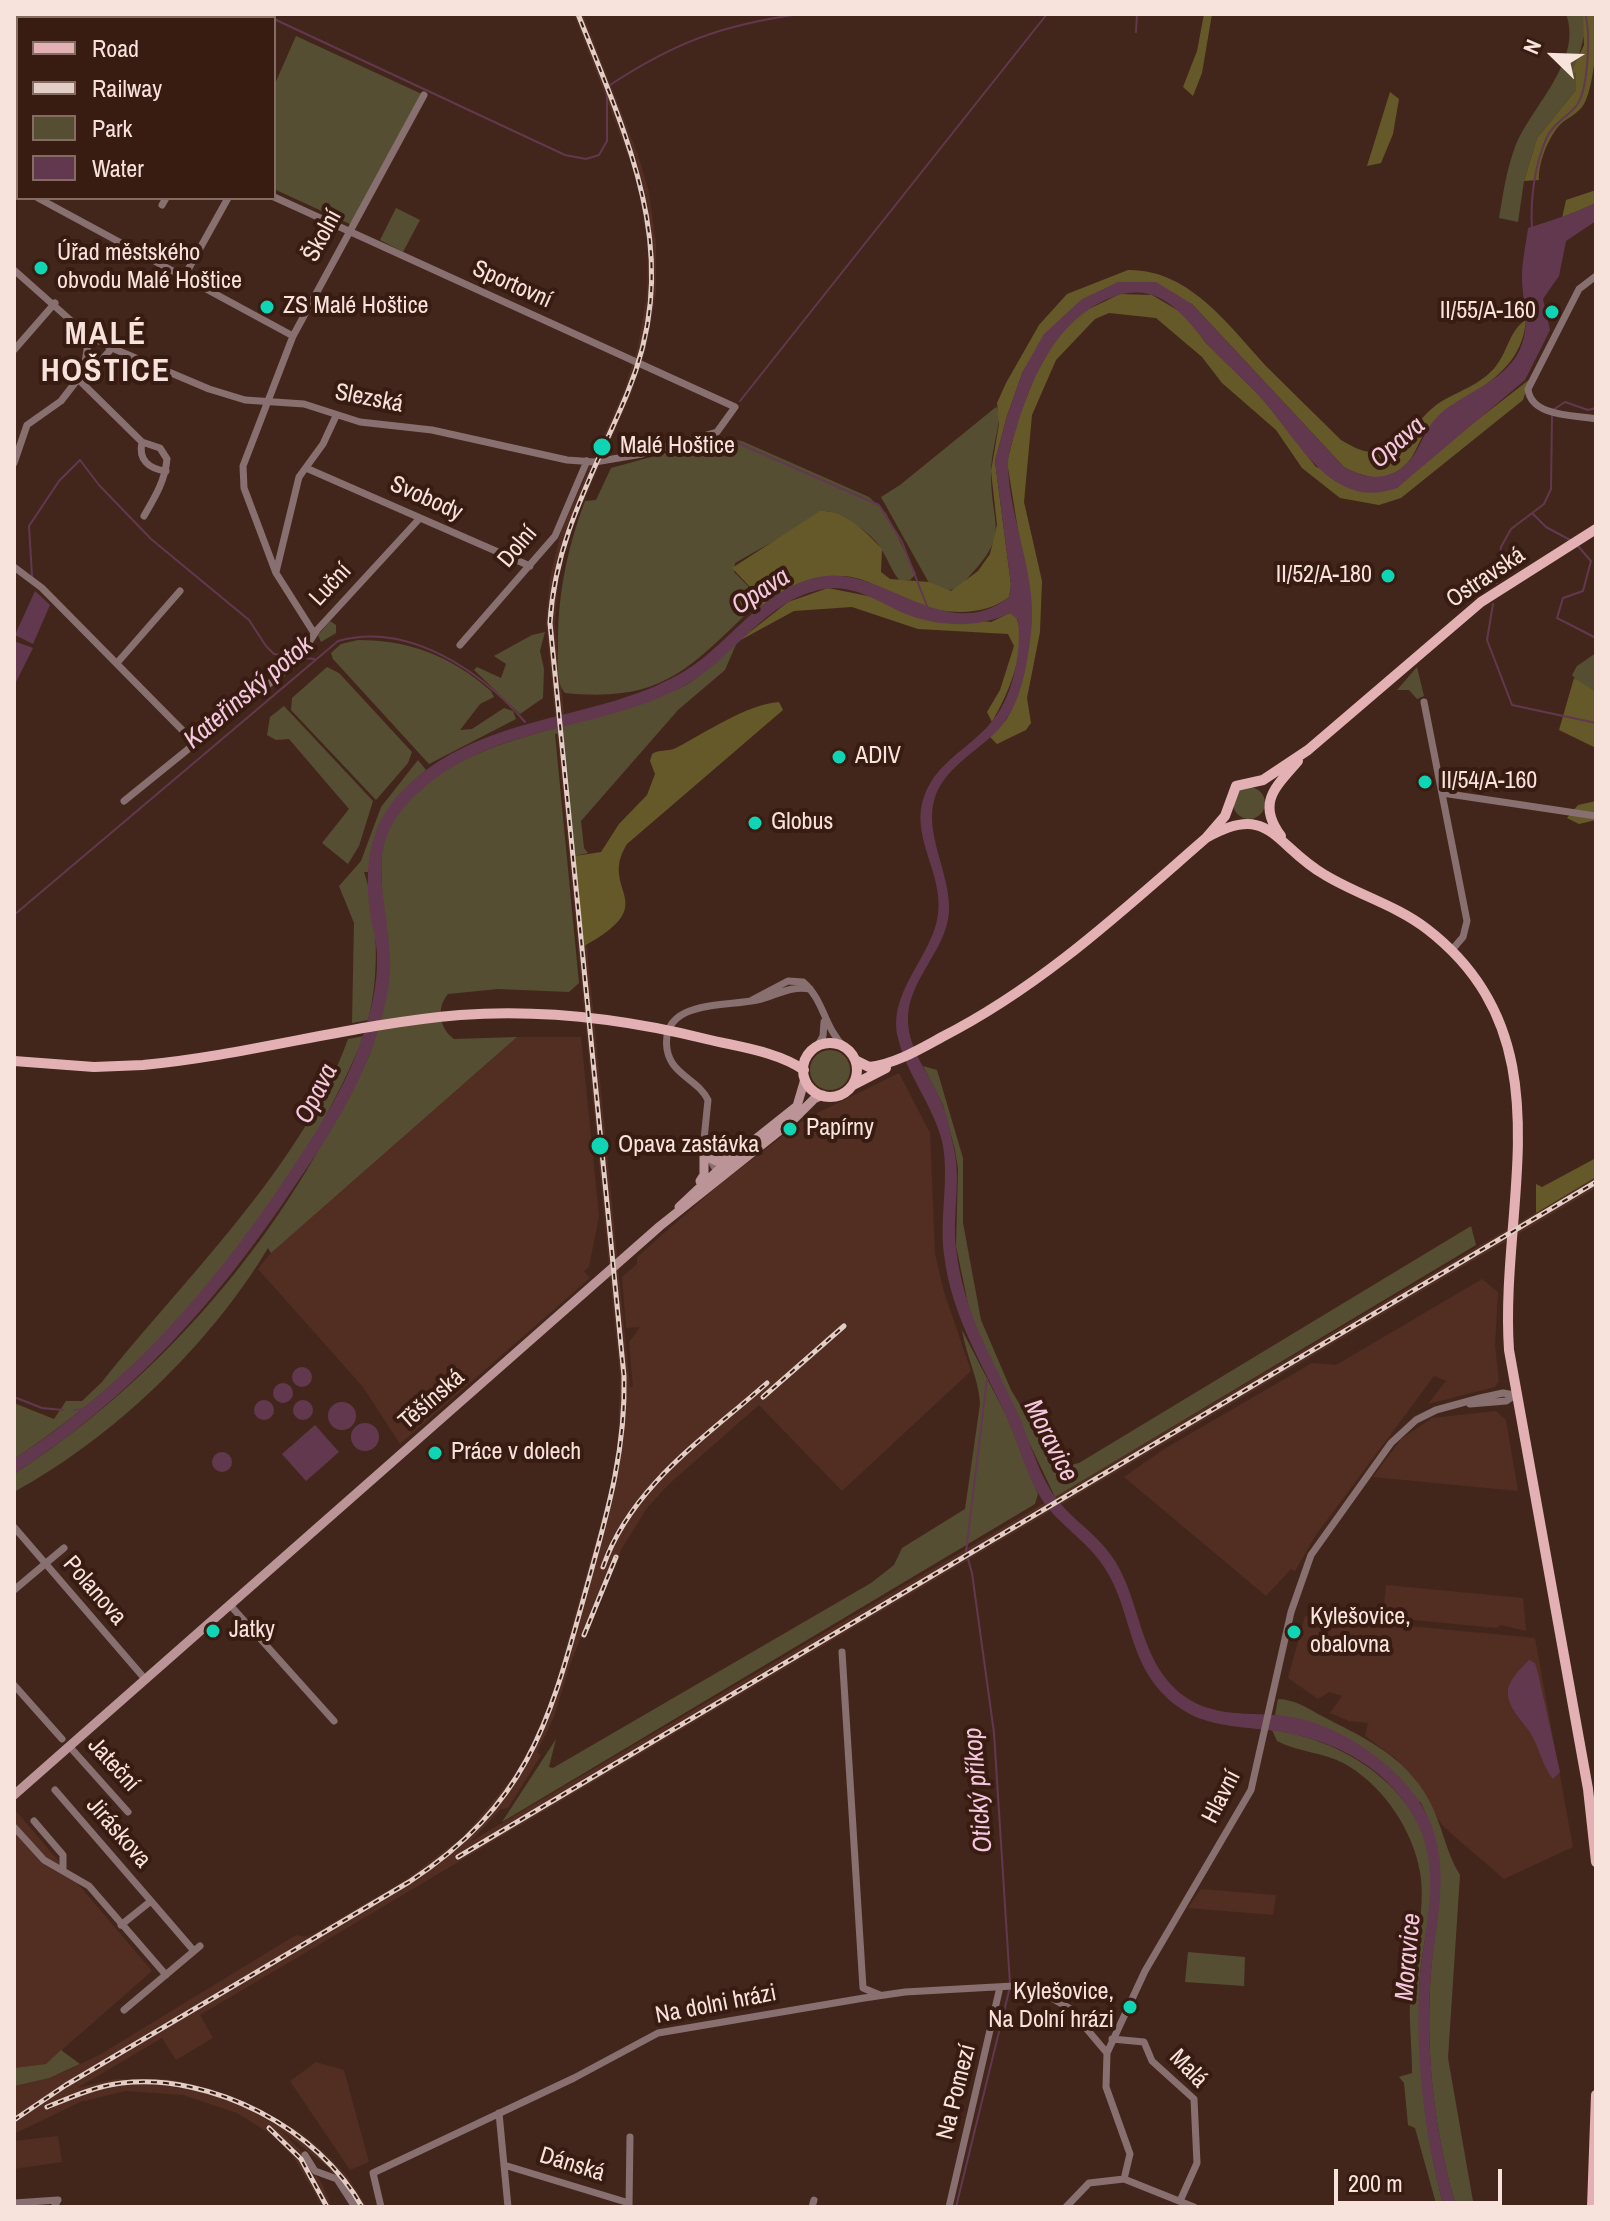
<!DOCTYPE html>
<html>
<head>
<meta charset="utf-8">
<style>
	body { margin:0 }
	#map { position:relative; width:1610px; height:2221px; overflow:hidden; background:#43261b; font-family:"Archivo Narrow",sans-serif }
	canvas { display:block }
	.frame { position:absolute; inset:0; border:16px solid #f7e3dc; pointer-events:none }
	.legend { position:absolute; left:16px; top:16px; width:260px; height:184px; box-sizing:border-box; background:#381c11; border:2px solid #846c62; margin:0; padding:10px 14px; list-style:none; font-size:24px; color:#f7e3dc }
	.legend li { display:flex; align-items:center; gap:16px; height:40px }
	.legend b { width:40px; border:2px solid #846c62 }
	.north { position:absolute; left:1514px; top:16px; width:80px; height:80px; -webkit-text-stroke:6px #381c11; paint-order:stroke; rotate:293deg; font-size:22px; font-weight:700; line-height:32px; text-align:center; color:#f7e3dc }
	.north::after { content:''; display:block; margin:auto; width:28px; height:36px; background:#f7e3dc; clip-path:polygon(50% 0,100% 100%,50% 72%,0 100%) }
	.scale { position:absolute; left:1334px; top:2169px; width:168px; height:36px; box-sizing:border-box; border:4px solid #f7e3dc; border-top:0; padding-left:10px; font-size:24px; line-height:28px; white-space:nowrap; color:#f7e3dc; -webkit-text-stroke:6px #381c11; paint-order:stroke }
</style>
</head>
<body>
<div id="map">
<canvas width="1610" height="2221"></canvas>
<div class="frame"></div>
<ul class="legend">
<li><b style="height:10px;background:#e3b1b4"></b>Road</li>
<li><b style="height:10px;background:#e3cec7"></b>Railway</li>
<li><b style="height:22px;background:#564e32"></b>Park</li>
<li><b style="height:22px;background:#62384f"></b>Water</li>
</ul>
<div class="north">N</div>
<div class="scale">200 m</div>
</div>
<script>
const g = document.querySelector('canvas').getContext('2d');
g.lineJoin = 'round';
function paint(path, color) { g.fillStyle = color; g.fill(path, 'evenodd'); }
function strokePath(path, color, width, dash) { g.strokeStyle = color; g.lineWidth = width; g.lineCap = dash ? 'butt' : 'round'; g.setLineDash(dash || []); g.stroke(path); }
function drawText(font, color, halo, rows, align = 'center') {
  g.font = font + ' "Archivo Narrow",sans-serif'; g.lineWidth = 8; g.setLineDash([]); g.textBaseline = 'middle'; g.strokeStyle = halo; g.fillStyle = color; for (const [text, x, y, turn = 0] of rows) {
    g.save(); g.translate(x, y); g.rotate((+turn || 0) * Math.PI / 180); g.textAlign = isNaN(turn) ? turn : align; if (halo) g.strokeText(text, 0, 0); g.fillText(text, 0, 0); g.restore();
  }
}
paint(new Path2D(`
	M574,14H583L638,155L649,192L656,243V294L646,349L631,394L569,534L558,579L555,623L630,1387H633L629,1342L640,1327L626,1328L622,1277L637,1264V1257L720,1184L805,1119L899,1073L930,1133L935,1254L944,1292L971,1371L842,1491L759,1405L669,1484L647,1508L622,1548L586,1637H581L570,1665L554,1717L537,1752L541,1755L508,1808L501,1809L470,1842L1596,1177V1188L200,2015L213,2038L176,2060L162,2038L77,2088L115,2079H167L201,2087L251,2105L301,2133L324,2152L347,2176L367,2207H357L328,2167L281,2130L300,2150L322,2184L332,2207H323L293,2156L272,2135L237,2113L183,2095L126,2091L80,2102L14,2134V2086L64,2072L101,2054L296,1935L308,1937L407,1879L464,1836L514,1776L538,1733L553,1693L609,1494L618,1448L620,1377L546,622L550,578L561,531L624,391L638,347L647,294L648,244L636,176Z
	M517,1037H581L599,1216L589,1267L584,1271L590,1278L400,1444L363,1387L258,1269L271,1253Z
	M1482,1279L1498,1292L1495,1346L1499,1381L1495,1387L1428,1404L1446,1381L1434,1376L1316,1535L1295,1571L1291,1569L1266,1596L1124,1477L1164,1449L1312,1363L1336,1365Z
	M1496,1411L1506,1420L1518,1491L1373,1477L1401,1439L1432,1418Z
	M1386,1585L1523,1598L1526,1631L1501,1625L1496,1628L1383,1617Z
	M1305,1616L1535,1638L1573,1847L1504,1879L1462,1843L1442,1825L1415,1779L1395,1758L1365,1736L1368,1723L1349,1721L1330,1713L1342,1696L1329,1692L1318,1699L1288,1678Z
	M16,1811L152,1971L46,2064L14,2068Z
	M1201,1889L1276,1895L1273,1915L1188,1908Z
	M316,2062L344,2070L369,2162L350,2170L290,2081Z
	M58,2136L62,2162L14,2169V2141Z`), '#512e21');
paint(new Path2D(`
	M1566,14H1583L1586,28L1576,67V90L1537,138L1524,181L1518,222L1499,218C1503,195 1506,172 1514,150C1528,109 1584,62 1566,14Z
	M296,36L424,95L352,225L274,189V86Z
	M396,208L420,220L403,252L380,240Z
	M996,407L1000,412C998,433 991,453 991,473C991,531 1012,531 966,580C953,594 945,592 929,583L881,497L900,485Z
	M724,437L742,441L869,497L886,513L916,574L910,580H899C892,571 889,562 883,552C872,531 848,520 827,511L735,563L734,572L750,588L748,612C685,674 657,702 565,693C556,682 558,665 558,652C557,598 566,552 585,501L596,500L611,468Z
	M330,621L336,625V633L321,642L318,635Z
	M545,632L540,651L544,669L543,698L520,714L474,670L477,667L501,678L506,664L494,656L532,635Z
	M358,640C410,640 451,656 491,691L494,697L480,704L460,730L472,729L504,708L513,711L516,719L429,764L333,659L331,653L341,644Z
	M737,642L725,670L678,710L581,821L584,848L588,853L575,856L563,733L555,734L579,983L569,992L498,989L448,994C436,1008 439,1028 454,1039L517,1037L271,1253L268,1248C210,1345 113,1438 14,1492V1474C153,1384 269,1253 343,1104C353,1085 371,1060 374,1039C380,998 383,953 383,912C383,880 375,847 394,818C450,737 569,732 653,699C663,694 676,691 686,685C704,674 721,656 737,642Z
	M1596,653V692L1585,689L1572,675L1577,666Z
	M327,667L339,673L412,752L408,763L376,800L291,710L292,698Z
	M1417,667L1424,696L1417,699L1409,690H1397Z
	M284,706L373,801L359,846L348,864L322,843L349,809L289,739L276,740L267,735L270,717Z
	M418,760L426,770C383,806 382,819 368,872H364C378,913 380,976 368,1020L352,1023L354,923L339,886L361,861L381,807Z
	M1233 803a16 16 0 1 1 32 0a16 16 0 1 1-32 0Z
	M364,1036C295,1202 163,1362 14,1459V1403L54,1419L66,1401H82L102,1382C185,1278 303,1165 348,1039Z
	M810 1070a20 20 0 1 1 40 0a20 20 0 1 1-40 0Z
	M923,1066L937,1070L963,1158V1223L981,1320L1011,1390L1058,1468L1079,1463L1471,1226L1476,1245L1055,1497L972,1323L956,1246L958,1169L955,1150L943,1105Z
	M962,1330L1007,1417L1038,1494L1035,1504L502,1822L556,1739L549,1767L553,1768L871,1583L894,1565L902,1548L965,1509L980,1404C979,1379 966,1356 962,1330Z
	M1278,1699C1295,1700 1304,1706 1318,1714C1362,1737 1404,1754 1429,1800C1442,1824 1446,1853 1460,1875L1448,2058L1474,2207H1456C1436,2137 1426,2062 1430,1989C1433,1920 1455,1869 1421,1803C1369,1757 1346,1728 1275,1715Z
	M1272,1730C1350,1740 1435,1797 1432,1886C1430,1922 1419,1959 1419,1995C1419,2067 1425,2138 1444,2207H1437L1415,2128L1408,2125L1404,2083L1399,2077L1412,2073C1412,2048 1409,2024 1410,1999C1411,1958 1427,1913 1420,1872C1413,1831 1385,1789 1350,1767C1327,1752 1300,1753 1277,1741Z
	M1188,1952L1245,1957L1244,1986L1185,1982Z
	M61,2050L80,2064L49,2078L14,2086V2068L46,2064Z`), '#564e32');
paint(new Path2D(`
	M1204,14H1212L1202,73L1193,96L1183,87L1197,51Z
	M1583,14H1594C1599,33 1594,92 1582,107C1575,116 1564,119 1558,127C1547,140 1538,165 1539,180L1524,181L1537,138L1576,90V73L1572,71L1584,45Z
	M1390,92L1399,99L1393,134L1381,163L1367,166Z
	M1596,190V203L1562,218L1566,200Z
	M1128,270C1191,269 1231,329 1270,370C1293,393 1317,416 1341,440C1352,446 1362,453 1376,452C1404,448 1417,418 1439,403C1458,391 1481,385 1496,366C1508,351 1510,329 1526,320C1521,379 1466,390 1430,427C1414,443 1418,462 1392,474C1375,481 1359,475 1344,467L1192,304L1118,282L1023,371L1007,416L995,461L1011,585L1009,597C982,618 941,614 910,602C887,593 866,576 841,576C804,577 780,592 752,613L750,587L732,568L820,511C845,510 866,532 882,549L881,572L890,579L929,582L951,591L978,571L990,554L997,525L991,471L999,424L997,403L1006,383L1039,325L1067,294Z
	M1120,294L1152,295L1184,314L1206,343L1263,399L1316,467L1397,488L1436,452L1530,379L1523,400L1401,498L1379,505L1340,498L1302,468L1276,430L1222,383L1202,357L1156,318L1109,313L1095,319L1056,360L1032,415L1024,502L1042,581L1040,632L1027,698L1031,723L1026,730L997,744L990,737L1007,719L1022,681L1032,617L1007,462L1018,419L1035,376L1054,342L1089,309Z
	M828,588L873,597L904,613L991,622L1010,613L1016,616C1029,648 1008,694 992,722L987,712L1000,690L1014,646L1008,634L918,629L852,607L794,611L737,642L788,602Z
	M1574,678L1596,692V748L1559,730Z
	M779,702L783,710L627,844C597,892 665,902 584,946L575,856L601,852L619,824L647,795L655,774L650,761L652,754C659,749 667,752 676,748C705,733 747,704 779,702Z
	M1596,801V820L1579,824L1567,818L1578,805Z
	M1596,1158V1177L1536,1213V1184L1542,1187Z`), '#655929');
paint(new Path2D(`
	M1596,203V221L1566,241L1559,276L1543,299L1550,330L1525,380L1397,488C1334,511 1301,445 1266,404C1250,384 1229,367 1211,348C1185,319 1163,281 1116,296C1060,314 1032,375 1017,427C1013,438 1008,453 1008,465C1009,520 1038,576 1031,633C1027,666 1021,707 997,731C976,752 945,768 935,797C923,834 951,873 949,912C946,952 906,981 908,1022C909,1052 933,1079 943,1106C948,1118 950,1132 953,1144C962,1179 952,1213 956,1248C963,1310 989,1352 1015,1407C1028,1434 1035,1465 1051,1491C1067,1517 1096,1532 1113,1558C1142,1601 1138,1662 1184,1696C1214,1718 1249,1712 1285,1716C1338,1722 1407,1769 1429,1819C1453,1874 1433,1929 1430,1987C1426,2061 1436,2136 1456,2207H1444C1425,2138 1416,2065 1419,1993C1421,1934 1446,1873 1414,1817C1384,1763 1326,1736 1267,1730C1236,1726 1203,1726 1177,1706C1126,1668 1134,1612 1104,1567C1087,1540 1058,1525 1041,1498C1026,1474 1019,1445 1008,1420C983,1364 951,1316 944,1254C939,1218 950,1177 942,1141C933,1105 906,1073 898,1038C887,992 933,956 938,914C944,873 908,835 925,794C937,763 966,750 988,726C1012,701 1022,655 1018,620L1010,613C978,629 935,627 901,612C877,601 852,584 824,589C765,599 734,659 684,686C603,730 501,724 427,785C359,841 386,882 390,955C392,984 383,1017 374,1043C355,1096 325,1142 294,1187C218,1301 130,1399 14,1474V1459C127,1386 213,1287 287,1176C316,1132 346,1088 362,1038C371,1013 378,983 377,957C377,942 372,927 370,913C363,854 372,812 421,774C499,713 596,720 678,675C730,647 762,584 825,576C885,568 948,646 1009,597L1011,585L995,461L1007,416L1023,371L1044,334L1082,299L1118,282H1156L1192,304L1344,467C1359,475 1374,480 1391,474C1420,463 1419,433 1440,414C1466,391 1510,380 1522,344C1530,322 1522,299 1522,277C1522,261 1526,244 1528,228C1551,221 1573,213 1596,203Z
	M35,591L50,605L33,644L15,635Z
	M14,641L33,648L14,686Z
	M292 1377a10 10 0 1 1 20 0a10 10 0 1 1-20 0Z
	M273 1393a10 10 0 1 1 20 0a10 10 0 1 1-20 0Z
	M254 1410a10 10 0 1 1 20 0a10 10 0 1 1-20 0Z
	M293 1410a10 10 0 1 1 20 0a10 10 0 1 1-20 0Z
	M328 1416a14 14 0 1 1 28 0a14 14 0 1 1-28 0Z
	M351 1437a14 14 0 1 1 28 0a14 14 0 1 1-28 0Z
	M315,1425L339,1452L306,1481L282,1454Z
	M212 1462a10 10 0 1 1 20 0a10 10 0 1 1-20 0Z
	M1529,1660L1535,1663L1538,1673L1560,1772L1553,1779C1542,1766 1540,1749 1531,1734C1523,1721 1507,1708 1508,1691C1508,1681 1522,1667 1529,1660Z`), '#62384f');
strokePath(new Path2D(`
	M263,14L272,18
	M274,19L565,155L586,159L599,155L607,141V87C673,43 721,25 800,14
	M1136,32L1137,14
	M1532,228C1530,199 1535,163 1547,137C1554,122 1568,117 1577,105C1588,90 1591,32 1585,14
	M740,401L1047,14
	M1553,410L1565,402L1588,410L1596,408
	M731,440L879,505L902,542L927,606
	M1532,513L1546,527L1572,541
	M1577,545L1591,561L1583,591L1563,598L1557,618L1596,638
	M32,576L29,526L59,481L80,460L99,485L151,539L249,620L266,646L274,654L295,657
	M1497,583L1501,547L1511,529L1544,504L1551,489L1552,416
	M1493,604L1487,640L1512,705L1596,723
	M304,658L314,659
	M14,915L338,641C408,621 481,671 525,722
	M987,1379L966,1552L972,1573L994,1733L1010,1984
	M14,1397L42,1408L63,1410
	M74,1410L85,1409
	M956,2207L1009,1991`), '#62384f', 2);
strokePath(new Path2D(`
	M14,84L18,86
	M14,185L18,187
	M38,198L293,336
	M162,205L166,198
	M14,270L86,334L112,348L209,389L245,400L304,404L360,422L432,430L567,460L595,462L642,454L717,432L735,407L274,197
	M1596,276L1579,289L1528,389C1531,417 1574,415 1596,419
	M184,277L228,198
	M14,350L55,303
	M85,363L97,365L112,348
	M78,379L142,442
	M14,463L27,425L61,401L78,379L85,363L89,336
	M306,468L530,566
	M144,516C155,497 165,481 167,459L160,448L142,442C138,460 149,469 166,471
	M14,567L42,588L194,742
	M276,572L299,477L323,444L336,416
	M314,633L276,573L244,488L243,466L293,336L424,95
	M460,645L555,536L587,461
	M117,663L180,591
	M1424,702L1467,921L1463,937L1451,951
	M1442,793L1596,816
	M124,801L296,662L317,630L420,518
	M752,1000L788,981L803,982C824,1000 824,1027 844,1047
	M817,1047L823,1036L824,1022
	M720,1176L703,1149L708,1100C698,1079 671,1075 667,1049C660,999 726,1007 757,1000C775,996 791,985 810,989
	M1470,1404L1506,1401L1515,1395
	M14,1527L145,1679
	M14,1590L64,1548
	M230,1605L334,1721
	M842,1652L863,1988L880,1995
	M14,1685L62,1739
	M69,1746L128,1812
	M55,1790L151,1901L121,1925
	M34,1821L63,1855V1870
	M14,1827L44,1860L89,1886L166,1975
	M151,1901L194,1951
	M124,2010L200,1946
	M1112,2039L1144,2042L1152,2061L1194,2099L1197,2163L1180,2201
	M499,2113L508,2207
	M305,2155L315,2171L337,2179L355,2207
	M504,2165L629,2203
	M1124,2179L1130,2154L1106,2087L1107,2053L1145,1971L1251,1790L1291,1612L1311,1555L1391,1443L1416,1420L1436,1410L1480,1398L1503,1393L1515,1395
	M1124,2179L1194,2207
	M14,2203L58,2200L54,2207
	M629,2205L630,2137
	M381,2207L373,2173L574,2078L658,2033L864,1998L905,1992L1013,1986L1048,1996L1069,2008L1107,2053
	M812,2207L814,2200
	M949,2207L1000,1987
	M1066,2207L1089,2183L1124,2179`), '#887071', 7);
strokePath(new Path2D(`
	M704,1155L716,1161L726,1159
	M700,1181L704,1175V1155
	M679,1207L728,1161L797,1106L805,1079
	M14,1795L660,1226L793,1120L814,1099L823,1095`), '#bb9497', 9);
strokePath(new Path2D(`
	M67,18L69,14
	M14,113L18,106
	M1281,836C1256,802 1276,787 1298,761
	M1206,838C1271,801 1274,846 1325,875C1358,895 1396,905 1427,929C1570,1039 1499,1203 1509,1350L1588,1789L1596,1862
	M803 1070a27 27 0 1 1 54 0a27 27 0 1 1-54 0Z
	M855,1060L869,1067C895,1064 920,1049 942,1037C1042,986 1122,911 1206,838L1225,816L1236,786L1263,780L1308,750L1481,602L1596,529
	M14,1061L94,1067L143,1065C249,1055 353,1024 460,1015C543,1009 625,1019 706,1039C738,1047 776,1051 804,1070
	M853,1085L886,1068
	M1592,2207L1596,2095`), '#e3b1b4', 10);
const rail = new Path2D(`
	M763,1397L844,1326
	M603,1567C631,1486 706,1437 767,1383
	M584,1635L616,1557
	M458,1857L1596,1182
	M47,2107C71,2097 96,2086 122,2083C212,2073 319,2129 362,2207
	M14,2120L66,2085L409,1882C534,1800 551,1714 589,1579C608,1511 626,1448 624,1376L550,623C555,537 595,471 627,394C685,255 629,143 578,14
	M269,2128L301,2159L327,2207`);
strokePath(rail, '#e3cec7', 5);
strokePath(rail, '#381c11', 2, [6]);
for (const [x, y, r, color] of [
	[41,268,8,"#10d5b4"],
	[267,307,8,"#10d5b4"],
	[1552,312,8,"#10d5b4"],
	[602,447,10,"#10d5b4"],
	[1388,576,8,"#10d5b4"],
	[839,757,8,"#10d5b4"],
	[1425,782,8,"#10d5b4"],
	[755,823,8,"#10d5b4"],
	[790,1129,8,"#10d5b4"],
	[600,1146,10,"#10d5b4"],
	[435,1453,8,"#10d5b4"],
	[213,1631,8,"#10d5b4"],
	[1294,1632,8,"#10d5b4"],
	[1130,2007,8,"#10d5b4"]
]) { const dot = new Path2D(); dot.arc(x, y, r, 0, 2 * Math.PI); g.fillStyle = color; g.fill(dot); strokePath(dot, '#381c11', 3); }
drawText('24px', '#f7e3dc', '#381c11', [
	["Školní",323,236,-62],
	["Sportovní",512,285,24],
	["Slezská",369,399,11],
	["Svobody",426,499,24],
	["Dolní",518,547,-50],
	["Ostravská",1486,578,-34],
	["Luční",331,585,-47],
	["Těšínská",432,1400,-41],
	["Polanova",94,1591,49],
	["Jateční",113,1765,48],
	["Hlavní",1222,1797,-63],
	["Jiráskova",118,1833,49],
	["Na dolni hrázi",716,2005,-11],
	["Malá",1188,2069,46],
	["Na Pomezí",957,2092,-76],
	["Dánská",572,2165,17]
]);
drawText('24px', '#f7e3dc', '#381c11', [
	["Úřad městského",57,254],
	["obvodu Malé Hoštice",57,282],
	["ZS Malé Hoštice",283,307],
	["II/55/A-160",1536,312,"right"],
	["Malé Hoštice",620,447],
	["II/52/A-180",1372,576,"right"],
	["ADIV",855,757],
	["II/54/A-160",1441,782],
	["Globus",771,823],
	["Papírny",806,1129],
	["Opava zastávka",618,1146],
	["Práce v dolech",451,1453],
	["Kylešovice,",1310,1618],
	["obalovna",1310,1646],
	["Jatky",229,1631],
	["Kylešovice,",1114,1993,"right"],
	["Na Dolní hrázi",1114,2021,"right"]
], 'left');
drawText('italic 26px', '#f6c8df', '#381c11', [
	["Opava",1398,443,-41],
	["Opava",761,592,-33],
	["Kateřinský potok",249,693,-40],
	["Opava",317,1094,-63],
	["Moravice",1050,1441,63],
	["Otický příkop",979,1790,-95],
	["Moravice",1409,1957,-85]
]);
g.letterSpacing = '2px';
drawText('bold 32px', '#f7e3dc', '#381c11', [
	["MALÉ",106,335],
	["HOŠTICE",106,372]
]);
g.letterSpacing = '0px';
</script>
</body>
</html>
